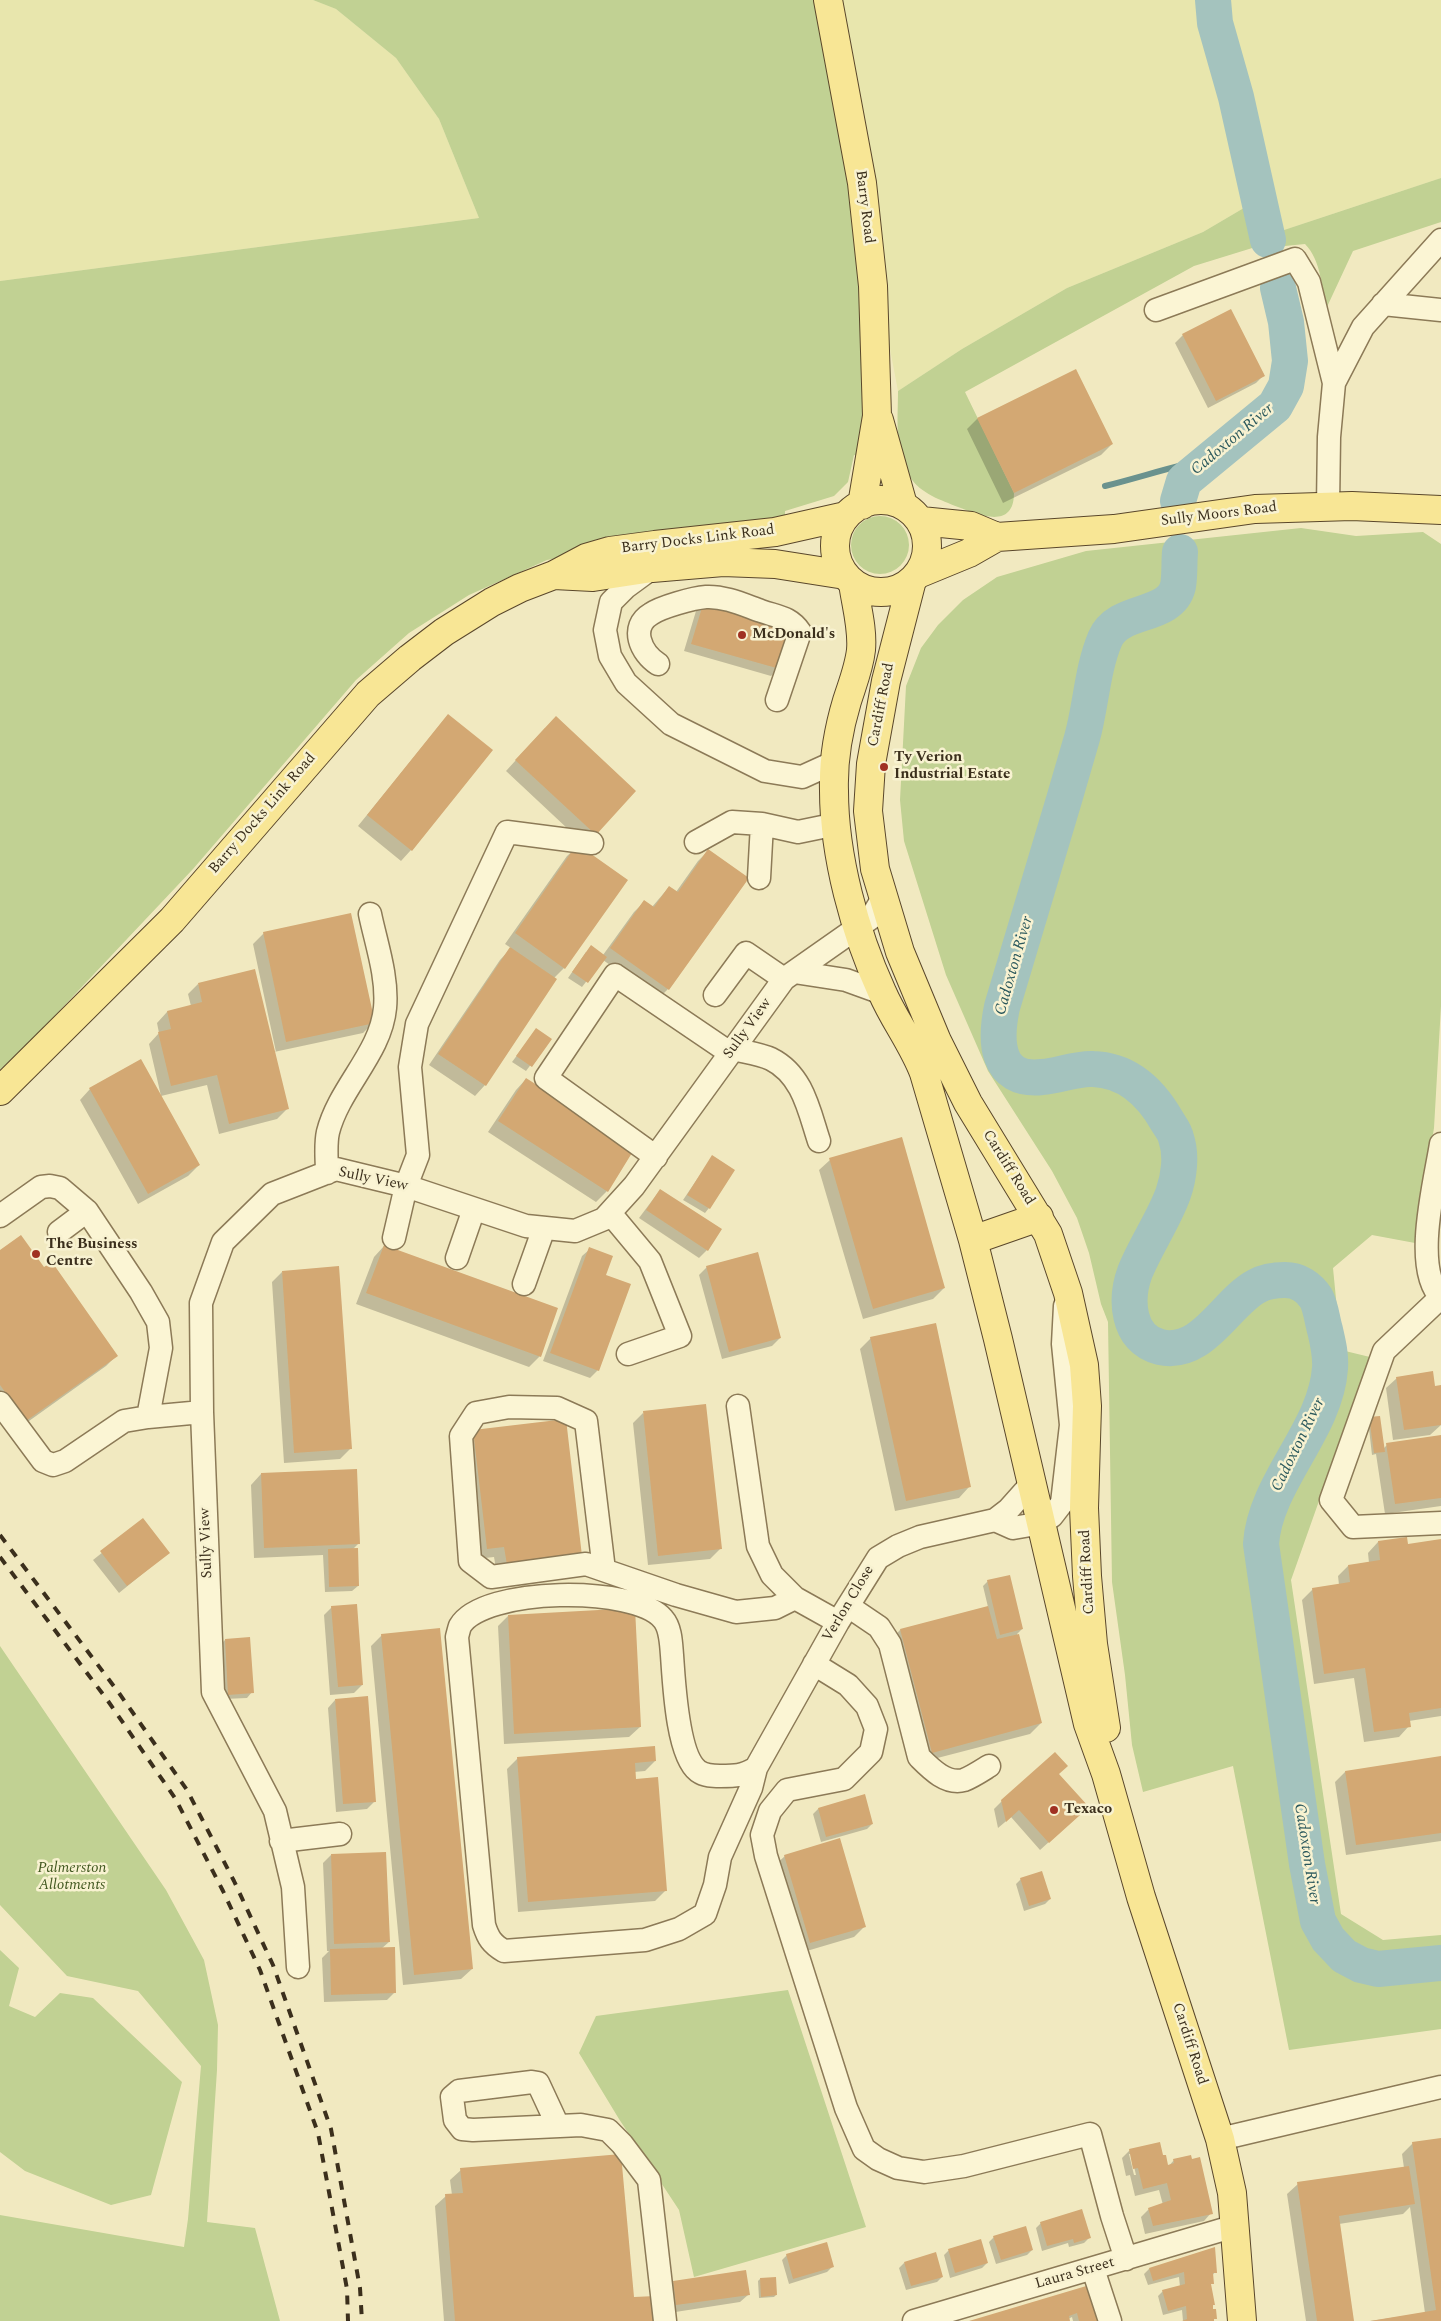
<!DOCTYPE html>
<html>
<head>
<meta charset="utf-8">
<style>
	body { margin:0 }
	canvas { display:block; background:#f1e9c0 }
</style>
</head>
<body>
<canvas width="1441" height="2321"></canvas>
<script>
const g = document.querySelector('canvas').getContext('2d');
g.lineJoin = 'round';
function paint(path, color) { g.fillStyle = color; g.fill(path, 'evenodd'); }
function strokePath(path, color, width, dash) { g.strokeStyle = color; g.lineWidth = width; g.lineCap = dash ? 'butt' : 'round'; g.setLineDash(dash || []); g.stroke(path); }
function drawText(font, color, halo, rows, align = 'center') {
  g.font = font + ' Spectral,serif'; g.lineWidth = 5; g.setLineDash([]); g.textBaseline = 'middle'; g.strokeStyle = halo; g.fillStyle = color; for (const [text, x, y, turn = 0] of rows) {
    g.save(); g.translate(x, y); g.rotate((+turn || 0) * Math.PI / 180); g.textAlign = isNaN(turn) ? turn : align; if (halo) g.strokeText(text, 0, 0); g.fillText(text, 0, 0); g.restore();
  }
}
paint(new Path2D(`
	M0,0H313L336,9L396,58L439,119L479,218L0,281Z
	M839,0H1202L1254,202L1203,232L1067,288L962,349L898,391L886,328Z
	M1225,0H1441V178L1281,231L1228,22Z`), '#e8e6ad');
paint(new Path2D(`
	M313,0H817L858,228L865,359L860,456L854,455L848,482L834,496L785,511V518L673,535L547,560L469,595L409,633L356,680L193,869L45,1026L0,1070V281L479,218L439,119L396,58L336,9Z
	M1441,178V222L1353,251L1326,309C1322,288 1321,260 1305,244L1285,246L1281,231Z
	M1254,202L1262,245L1194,266L965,392L1014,493C1014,530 979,515 958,507C941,500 921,494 910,477C894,452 898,419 898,391L962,349L1067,288L1203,232Z
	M851 545a29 29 0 1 1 58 0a29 29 0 1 1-58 0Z
	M1301,528L1356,536L1423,532L1441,544V1006L1434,1128L1415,1243L1372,1235L1333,1268L1341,1350L1370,1357L1291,1580L1341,1914L1383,1940L1441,1935V2029L1289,2050L1233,1766L1143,1792L1132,1745L1125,1675L1112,1582L1108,1322L1101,1304L1089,1253L1077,1218L1052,1171L988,1071L946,975L904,841L900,800L906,686L921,648L938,625L963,600L997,577L1086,551Z
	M0,1646L166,1890L204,1960L218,2025L217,2070L207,2222L255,2228L280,2321H0V2215L184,2247L188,2219L201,2066L138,1991L67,1976L0,1905Z
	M0,1950L19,1968L9,2006L35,2017L60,1993L93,1998L182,2082L151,2195L111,2205L25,2171L0,2152Z
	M788,1990L866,2227L694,2277L679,2210L619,2119L579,2053L596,2016Z`), '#c1d193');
paint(new Path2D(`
	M1230,311L1264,375L1256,383L1208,408L1175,343L1183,335Z
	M977,419L1112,444L1101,455L1003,503L967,429Z
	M704,603L779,669L771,676L684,651L696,611Z
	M448,715L411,850L401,861L358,826Z
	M545,728L634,792L584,844L506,771Z
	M578,846L564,968L554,978L485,1085L475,1096L429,1065L500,960L511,948L505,944L567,856Z
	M708,851L668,989L658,999L603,960L582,987L568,978L586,952L603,955L634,912L644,902L652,907L669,887L676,892L698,861Z
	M264,933L373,1023L363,1033L274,1052L287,1109L277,1119L219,1134L207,1085L161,1096L149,1044L159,1033L157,1023L167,1012L191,1006L188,994L198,984L274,1052H276L253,944Z
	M536,1030L550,1039L526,1071L512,1062Z
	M526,1079L607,1191L596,1202L488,1132L516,1090Z
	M90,1089L199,1165L188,1176L138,1204L80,1100Z
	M712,1157L709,1208L705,1213L683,1200Z
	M830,1160L944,1288L933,1299L863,1319L819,1170Z
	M660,1190L707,1250L699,1258L639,1218Z
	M384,1246L540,1356L529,1367L356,1304L374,1257Z
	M590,1249L598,1370L590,1378L543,1361L582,1256Z
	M0,1251L44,1269L116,1356L106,1366L15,1431L0,1410Z
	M707,1267L780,1338L772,1346L722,1359L699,1275Z
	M282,1272L351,1448L340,1459L284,1463L272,1282Z
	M871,1338L969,1487L959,1498L895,1511L860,1349Z
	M1397,1378L1434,1387L1441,1386V1425L1430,1435L1393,1440L1386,1388Z
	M643,1413L721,1548L710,1559L648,1565L633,1423Z
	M1370,1418L1383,1449L1387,1445L1441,1437V1506L1385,1514L1376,1454L1372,1455L1368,1420Z
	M473,1432L581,1555L497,1575L494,1557L476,1559L463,1442Z
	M261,1474L359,1543L353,1549L358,1586L352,1591L325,1592L323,1555L254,1558L251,1485Z
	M143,1520L168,1553L119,1593L93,1560Z
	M1378,1542L1407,1546L1441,1545V1716L1409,1721V1726L1399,1737L1364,1742L1354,1678L1314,1684L1302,1600L1313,1589L1339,1585L1338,1576L1348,1566L1369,1563L1368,1553Z
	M988,1581L1022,1629L1017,1634L1041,1723L1030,1734L922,1762L890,1641L900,1630L988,1607L983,1586Z
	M332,1607L362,1685L354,1693L330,1695L324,1615Z
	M508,1616L640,1727L629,1737L504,1744L498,1626Z
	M382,1635L472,1969L461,1979L403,1985L371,1646Z
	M225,1640L252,1692L247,1698L224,1699L220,1645Z
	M335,1700L375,1801L367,1809L336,1812L328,1708Z
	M1441,1758V1841L1346,1855L1335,1782L1345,1772Z
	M517,1759L655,1761L645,1771L634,1772L635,1780L666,1890L655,1901L518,1912L507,1769Z
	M1058,1774L1079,1815L1040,1850L1011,1817L998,1828L994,1809L1002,1801Z
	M818,1809L872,1824L867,1829L821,1842L813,1814Z
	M331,1855L389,1942L381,1949L395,1992L387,2000L324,2002L322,1958L329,1951H327L323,1863Z
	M785,1856L865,1926L854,1937L800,1953L774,1866Z
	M1021,1879L1050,1899L1045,1904L1024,1911L1016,1884Z
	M1441,2139V2321H1370L1425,2313L1410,2207L1403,2214L1339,2224L1353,2321H1306L1287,2194L1298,2184L1404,2168L1402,2154L1413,2143Z
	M1130,2150L1163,2157L1168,2167L1174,2160L1191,2161L1211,2213L1204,2221L1145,2234L1141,2217L1149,2209L1163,2205L1159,2190L1135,2196L1130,2175L1126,2176L1122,2158ZM1129,2154H1131L1136,2175H1134Z
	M461,2170L633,2299L657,2321H444L435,2206L446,2196L452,2195L450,2180Z
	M1041,2223L1089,2238L1084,2243L1069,2247L1068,2243L1042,2251L1036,2228Z
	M994,2237L1032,2250L1027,2255L996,2264L989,2242Z
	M949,2250L987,2263L982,2268L950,2278L944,2255Z
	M787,2255L832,2267L827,2272L789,2284L782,2260Z
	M904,2263L942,2277L937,2282L906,2290L899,2268Z
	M1149,2269L1215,2272L1212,2276V2283L1210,2285L1214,2304L1212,2307L1215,2318L1213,2321H1183L1182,2310L1163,2315L1158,2296L1163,2291L1180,2287L1179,2277L1148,2285L1144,2274Z
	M760,2279L776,2295L774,2297L759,2298L758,2281Z
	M674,2282L748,2295L740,2302L669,2313L666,2290Z
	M1092,2285L1098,2321H1073L1072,2317L1068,2319L1069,2321H972Z`), '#0003');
strokePath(new Path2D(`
	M1105,486C1141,477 1177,465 1213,458`), '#6a928e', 6);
strokePath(new Path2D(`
	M1213,0L1215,23L1236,97L1268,240
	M1178,501L1184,481L1275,406L1286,386L1290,361L1286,322L1278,288
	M1180,552C1179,563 1180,575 1178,586C1170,619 1119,607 1105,639C1092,670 1091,706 1082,738C1056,828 1029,918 1002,1007C995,1040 995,1082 1042,1077C1059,1076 1076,1068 1093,1069C1128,1070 1151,1093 1167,1121C1170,1126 1175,1132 1176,1138C1182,1155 1179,1177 1173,1194C1163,1221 1146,1245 1135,1272C1125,1299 1127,1339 1160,1347C1203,1357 1226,1302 1257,1286C1266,1281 1275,1280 1285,1280C1298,1280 1309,1287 1316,1298C1321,1307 1322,1320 1325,1330C1328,1343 1331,1355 1330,1368C1326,1430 1265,1482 1261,1544L1307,1864L1318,1921L1328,1939L1344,1956L1361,1965L1378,1969L1441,1963`), '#a4c3be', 36);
paint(new Path2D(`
	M1231,309L1265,376L1216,401L1182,334Z
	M1076,369L1113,444L1014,493L977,418Z
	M704,601L792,627L780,669L691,644Z
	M448,714L493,750L412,851L367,815Z
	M556,716L636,791L596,835L515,760Z
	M577,844L628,880L565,969L515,933Z
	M708,849L749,878L669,990L610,948L644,900L654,907L669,886L678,892Z
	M351,913L375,1023L286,1042L263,932Z
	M591,945L607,957L588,983L572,972Z
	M510,947L557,979L486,1086L438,1054Z
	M255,969L289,1109L229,1124L217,1075L171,1086L158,1032L171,1029L167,1011L202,1002L198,983Z
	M536,1028L552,1039L532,1067L516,1056Z
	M141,1059L200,1165L148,1194L89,1088Z
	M526,1078L635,1148L608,1192L498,1121Z
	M902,1137L945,1288L873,1309L829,1158Z
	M712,1155L735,1170L710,1209L687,1195Z
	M660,1189L722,1229L708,1251L646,1210Z
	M21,1235L44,1267L52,1262L118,1356L26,1421L0,1385V1250Z
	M384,1245L558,1308L541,1357L366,1293Z
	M589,1247L613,1256L606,1275L631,1284L599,1371L550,1353Z
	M758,1252L781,1338L729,1352L706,1266Z
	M339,1266L352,1449L294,1453L282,1271Z
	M936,1323L971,1487L906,1501L870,1337Z
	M1433,1371L1435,1386L1441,1385V1425L1404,1430L1396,1377Z
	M706,1404L722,1549L658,1556L643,1411Z
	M1380,1416L1385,1452L1374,1453L1369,1417Z
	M566,1419L582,1556L507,1565L504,1547L487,1549L473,1430Z
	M1441,1435V1498L1395,1504L1386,1443Z
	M357,1469L360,1544L264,1548L261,1473Z
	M143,1518L170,1553L127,1586L100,1551Z
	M1407,1537L1408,1544L1441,1539V1708L1409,1713L1411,1727L1374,1732L1365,1668L1324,1674L1312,1588L1350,1582L1348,1565L1380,1560L1378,1541Z
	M358,1548L359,1586L329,1587L328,1549Z
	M1010,1575L1023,1629L1000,1635L987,1580Z
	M357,1604L363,1685L338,1687L331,1606Z
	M988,1606L997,1639L1019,1634L1042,1723L932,1753L900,1629Z
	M635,1608L641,1727L514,1734L508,1615Z
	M440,1628L473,1969L414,1975L381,1634Z
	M250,1637L254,1693L228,1695L225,1639Z
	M368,1696L376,1802L343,1804L335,1699Z
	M655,1746L656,1761L635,1763L636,1779L658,1777L667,1891L528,1902L517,1757Z
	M1055,1752L1068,1766L1059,1774L1089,1807L1049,1843L1019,1810L1006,1822L1001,1800Z
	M1441,1756V1833L1356,1845L1345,1771Z
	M865,1794L873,1824L826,1837L818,1808Z
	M840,1838L866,1927L810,1943L784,1855Z
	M386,1852L390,1942L334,1944L331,1854Z
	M1042,1871L1051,1899L1029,1906L1020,1878Z
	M395,1947L396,1993L331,1995L330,1949Z
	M1441,2138V2321H1370L1436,2310L1412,2142Z
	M1160,2142L1163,2155H1166L1168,2165L1174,2163L1173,2159L1191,2155L1192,2159L1200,2157L1213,2214L1153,2226L1148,2208L1171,2200L1167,2183L1143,2189L1138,2168L1133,2169L1129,2149Z
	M621,2154L634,2297L656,2296L658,2321H455L445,2194L463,2193L460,2168Z
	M1409,2166L1415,2204L1339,2216L1354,2321H1317L1297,2182Z
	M1082,2209L1091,2238L1074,2243L1073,2239L1047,2246L1040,2222Z
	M1026,2226L1033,2250L1001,2260L993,2236Z
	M981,2239L988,2263L955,2273L948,2249Z
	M827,2242L834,2267L793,2279L786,2254Z
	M1215,2247L1217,2273H1213L1214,2284H1211L1215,2305H1213V2309H1216L1217,2319H1214V2321H1182L1187,2319L1186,2306L1168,2311L1162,2290L1185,2284L1184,2272L1153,2281L1149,2268Z
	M936,2252L943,2277L911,2286L904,2262Z
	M746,2270L750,2295L676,2305L673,2281Z
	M776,2277L777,2295L761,2297L760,2278Z
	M1093,2284L1099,2321H1079L1077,2313L1069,2316L1070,2321H969Z`), '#d3a873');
const minor = new Path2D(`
	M1383,304L1441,310
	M1156,310L1295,259L1309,282L1334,383L1329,437L1328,506
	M1334,383L1363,327L1441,240
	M652,568L626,587L611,602L605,630L610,656L626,683L671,724L765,771L802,777L835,762
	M658,664C641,653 629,627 651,614C661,607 693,598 706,597C725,596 744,605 761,611C778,617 790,617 800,632L777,700
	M696,842L732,822L762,824L798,832L837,824
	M759,878L762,824
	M794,972L846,980L882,993
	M715,995L746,953L784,979
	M733,1049C745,1052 760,1054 771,1059C803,1075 809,1111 819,1141
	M1441,1144C1435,1182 1412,1269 1441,1297
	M656,1157L546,1078L615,975L730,1053
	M327,1173C327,1160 325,1145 328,1132C339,1088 381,1053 385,1008C388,977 376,943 370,914
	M610,1213L650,1261L680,1336L628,1354
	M0,1216L41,1187L50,1186L60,1188L87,1211L141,1292L158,1322L161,1348L148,1417
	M59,1232L87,1211
	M394,1238L406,1186L418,1155L410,1067L417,1024L507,832L592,843
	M457,1258L474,1209
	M524,1284L544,1228
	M1441,1297L1384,1351L1331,1500L1353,1527L1441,1523
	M0,1403L43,1461L53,1465L65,1461L124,1421L148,1417L202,1412
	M738,1406L758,1546L772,1575L795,1598
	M995,1520L1013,1528L1042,1523L1052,1516L1062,1503L1071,1425L1063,1344L1065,1306
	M604,1570L586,1421L557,1408L509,1407L476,1413L461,1436L470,1561L491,1577L586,1564L676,1595L736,1612L775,1608L795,1598L838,1622
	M848,1606L879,1627L890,1644L919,1757C930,1768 946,1785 964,1780C972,1777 981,1771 989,1766
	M814,1664L848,1685L867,1706L876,1729L871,1752L844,1779L787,1790L770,1811L762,1835L766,1856L846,2108L864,2149L878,2159L898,2168L924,2172L964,2166L1090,2134L1112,2216L1126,2259
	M756,1768C742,1776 736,1776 720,1776C713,1776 705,1776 698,1771C677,1755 674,1682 672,1655C671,1644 671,1628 663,1619C635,1585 483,1587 460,1626C459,1629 458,1633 457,1637L484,1925C488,1938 492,1944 504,1951L645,1940L679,1929L705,1914L715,1885L720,1857L751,1788L756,1768L838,1622L878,1558L898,1546L920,1537L995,1520L1008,1510L1033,1482
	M281,1841L340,1834
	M298,1967L293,1887L275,1811L213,1692L202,1412L201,1303L223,1242L272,1194L336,1169L406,1186L526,1226L575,1231L604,1219L634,1186L784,979L871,918L883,898
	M558,2126L538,2083L532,2082L459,2091L452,2097L455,2120L462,2129L473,2130L581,2125L608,2130L622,2144L649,2180L665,2321
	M1220,2139L1441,2087
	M1093,2269L1110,2321
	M914,2321L1235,2226`);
const major = new Path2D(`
	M828,0L862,183L873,286L877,416L862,505
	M879,420L903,505
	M835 546a46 46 0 1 1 92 0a46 46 0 1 1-92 0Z
	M921,521L971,526L997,537L1114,529L1255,509L1352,506L1441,510
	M918,574L969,553L997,537
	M554,575L593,577L652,568L723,562L775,564L845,575
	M912,580L886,681L871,764L868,811L875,869L900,952L937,1041L968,1103L1048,1234L1068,1293L1084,1365L1087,1406L1084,1508L1087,1576L1093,1644L1106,1728
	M853,583C856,605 863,628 861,650C859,668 852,685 847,701C838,731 833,761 834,791C834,856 855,933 882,992C894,1020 913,1044 924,1073L973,1240L998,1339L1088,1724L1106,1774L1141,1897L1220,2139L1232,2193L1242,2321
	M0,1091L172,920L368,694L410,658L444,632L492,602L520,588L554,575L586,558L610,551L655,545L775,532L846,516
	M973,1240L1039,1217`);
strokePath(minor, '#8c7a57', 25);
strokePath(major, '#5a472b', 30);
strokePath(minor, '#fbf5d4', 22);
strokePath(major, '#f8e695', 28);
strokePath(new Path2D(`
	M0,1535L119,1693L187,1790L234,1881L273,1965L331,2129L360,2288L362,2321
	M0,1557L108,1701L175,1798L223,1891L260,1970L318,2133L347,2289L348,2321`), '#3b2f1c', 4, [9, 9]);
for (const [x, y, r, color] of [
	[742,635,5,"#a03122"],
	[884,767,5,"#a03122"],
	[36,1254,5,"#a03122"],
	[1054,1810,5,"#a03122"]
]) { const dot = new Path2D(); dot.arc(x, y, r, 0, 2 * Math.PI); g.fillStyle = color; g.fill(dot); strokePath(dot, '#f8f2d1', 2); }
drawText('15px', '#3b2f1c', '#f8f2d1', [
	["Barry Road",864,207,83],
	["Sully Moors Road",1219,515,-7],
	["Barry Docks Link Road",698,540,-7],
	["Cardiff Road",882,705,-79],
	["Barry Docks Link Road",263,814,-49],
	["Sully View",748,1029,-54],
	["Cardiff Road",1008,1168,58],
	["Sully View",373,1180,12],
	["Sully View",207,1543,-92],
	["Cardiff Road",1088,1572,-93],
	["Verlon Close",849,1604,-59],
	["Cardiff Road",1189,2044,72],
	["Laura Street",1075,2274,-16]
]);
drawText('bold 15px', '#3b2f1c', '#f8f2d1', [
	["McDonald's",752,635],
	["Ty Verion",894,758],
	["Industrial Estate",894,775],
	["The Business",46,1245],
	["Centre",46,1262],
	["Texaco",1064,1810]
], 'left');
drawText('italic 15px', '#435921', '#f8f2d1', [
	["Palmerston",72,1869],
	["Allotments",72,1886]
]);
drawText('italic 16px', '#2a585c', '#f8f2d1', [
	["Cadoxton River",1233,440,-40],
	["Cadoxton River",1015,966,-74],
	["Cadoxton River",1299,1445,-64],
	["Cadoxton River",1306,1854,81]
]);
</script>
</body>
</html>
